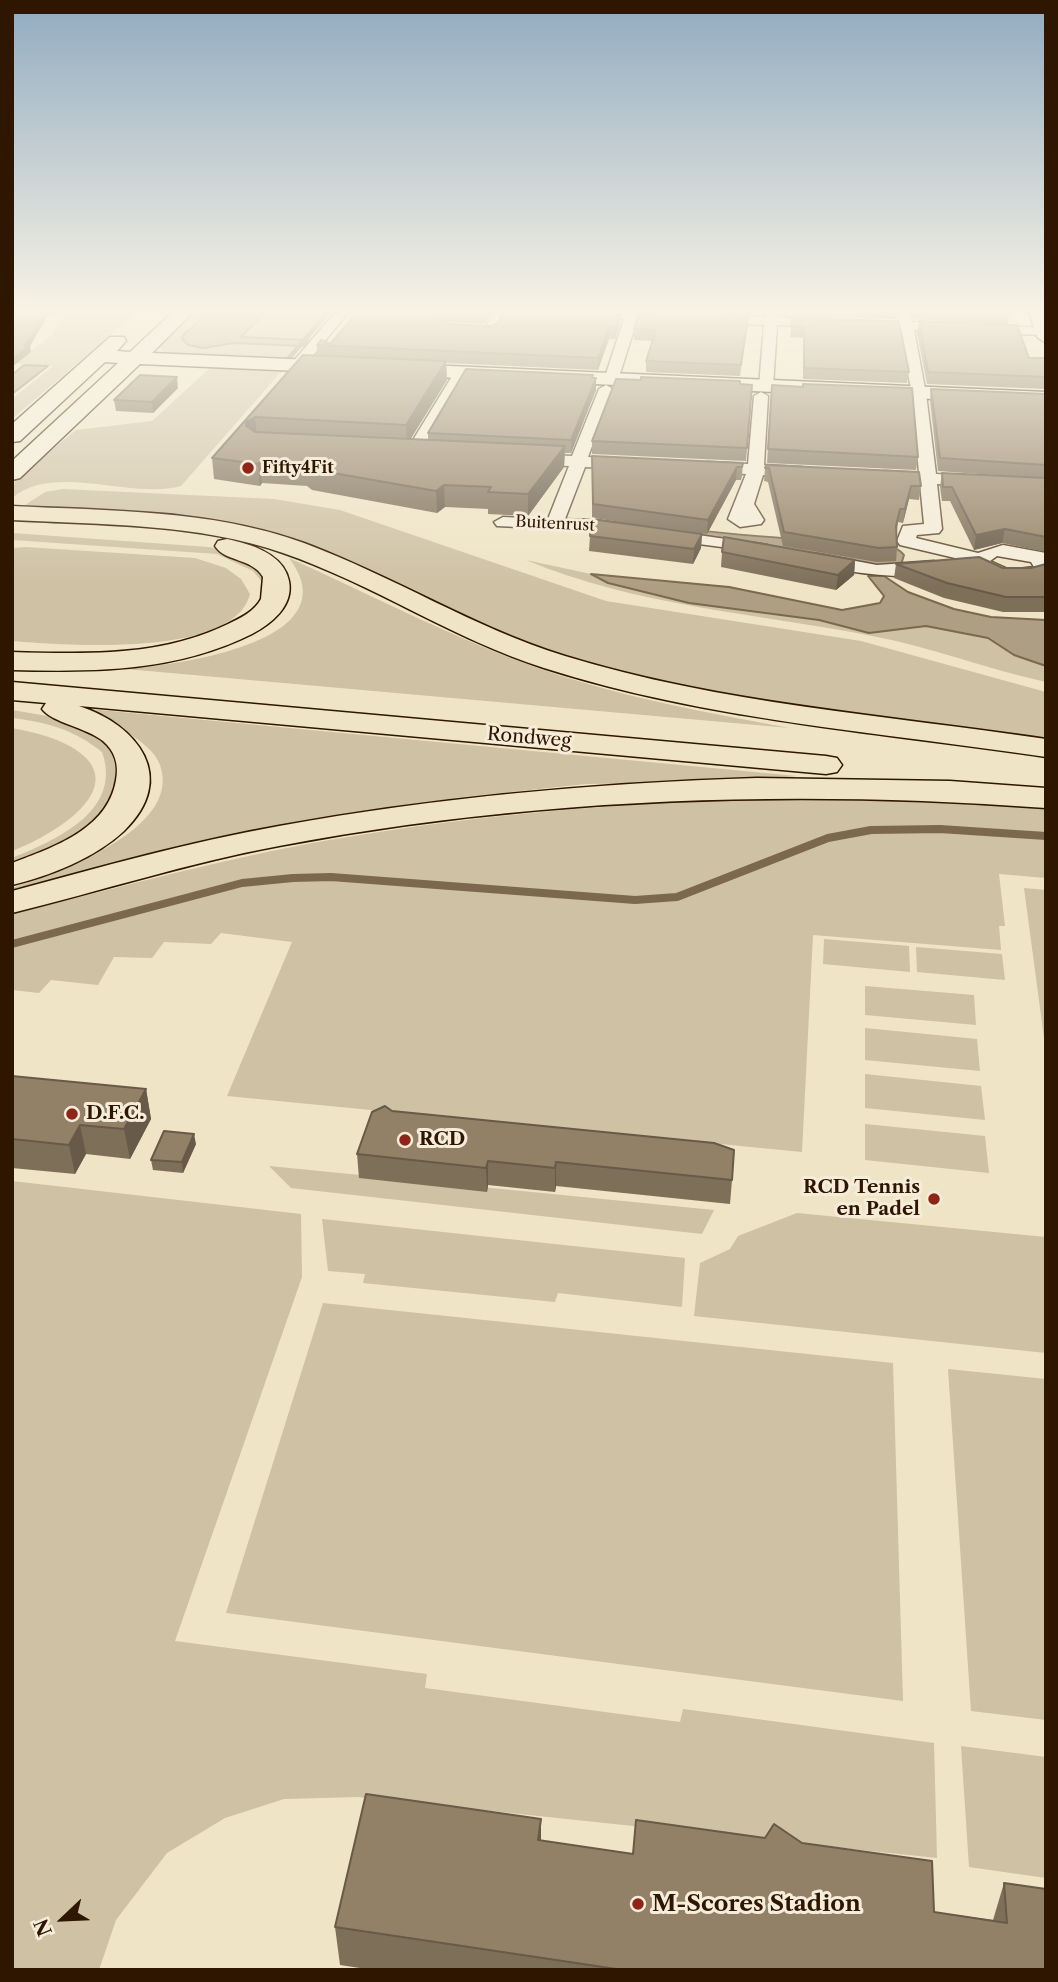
<!DOCTYPE html>
<html>
<head>
<meta charset="utf-8">
<style>
	body { margin:0 }
	#map { position:relative; width:1058px; height:1982px; overflow:hidden; background:#efe4c6; font-family:"Libre Caslon Text",serif }
	canvas { display:block }
	.frame { position:absolute; inset:0; border:14px solid #2f1600; pointer-events:none }
	.north { position:absolute; left:28px; top:1884px; width:70px; height:70px; -webkit-text-stroke:5px #f5edda; paint-order:stroke; rotate:247deg; font-size:19px; font-weight:700; line-height:28px; text-align:center; color:#2f1600 }
	.north::after { content:''; display:block; margin:auto; width:24px; height:32px; background:#2f1600; clip-path:polygon(50% 0,100% 100%,50% 72%,0 100%) }
</style>
</head>
<body>
<div id="map">
<canvas width="1058" height="1982"></canvas>
<div class="frame"></div>
<div class="north">N</div>
</div>
<script>
const g = document.querySelector('canvas').getContext('2d');
g.lineJoin = 'round';
function paint(path, color) { g.fillStyle = color; g.fill(path, 'evenodd'); }
function strokePath(path, color, width, dash) { g.strokeStyle = color; g.lineWidth = width; g.lineCap = dash ? 'butt' : 'round'; g.setLineDash(dash || []); g.stroke(path); }
function drawText(font, color, halo, rows, align = 'center') {
  g.font = font + ' "Libre Caslon Text",serif'; g.lineWidth = 6; g.setLineDash([]); g.textBaseline = 'middle'; g.strokeStyle = halo; g.fillStyle = color; for (const [text, x, y, turn = 0] of rows) {
    g.save(); g.translate(x, y); g.rotate((+turn || 0) * Math.PI / 180); g.textAlign = isNaN(turn) ? turn : align; if (halo) g.strokeText(text, 0, 0); g.fillText(text, 0, 0); g.restore();
  }
}
paint(new Path2D(`
	M68,309H141L12,419V399L53,366L14,363L52,335Z
	M192,309H213L184,335L203,348L234,343L303,346L289,362L237,355L230,358L163,352L159,347L160,341Z
	M268,309H334L308,340L240,337Z
	M210,368L281,372L181,486C132,500 55,462 12,498L15,480L76,430L152,421Z
	M63,489L274,499L340,510L606,601L861,641L1046,692V741L727,699L539,653L285,540L22,507L45,492Z
	M12,533L209,547L230,552L262,570L268,589L253,571L217,554L12,540Z
	M26,547L195,558L226,568L241,579L250,594C234,659 62,645 12,641V548Z
	M289,558C374,596 458,641 547,671C626,698 708,713 790,728L126,669C177,665 353,642 289,558Z
	M526,560L591,574L608,583L689,603L819,620L869,633L926,626L988,638L1014,655L1046,666V682C987,669 931,647 872,636C756,613 635,606 526,560Z
	M78,708L797,776L747,782L586,784L455,798L326,819L12,896V888C55,873 183,830 160,765C151,739 102,719 78,708Z
	M12,710L53,717L109,741L122,780L98,821L57,848L12,865V858C56,840 123,811 102,752C75,730 47,722 12,718Z
	M12,728C37,733 69,740 87,759C122,798 40,841 12,851Z
	M862,796L1046,805V878L999,874L1005,926H999L1001,950L813,935L802,1152L227,1096L292,942L221,933L211,944L164,942L152,958L114,957L98,985L51,980L39,993L12,990V914C125,886 239,854 354,836C522,808 692,799 862,796Z
	M1024,888L1046,890V1053Z
	M824,939L909,946L910,972L823,964Z
	M916,947L1002,954L1005,980L917,972Z
	M865,986L974,995L976,1025L865,1015Z
	M865,1028L977,1039L980,1071L865,1060Z
	M865,1074L981,1086L985,1120L865,1108Z
	M865,1124L985,1136L989,1173L865,1160Z
	M269,1166L714,1210L702,1234L291,1188Z
	M12,1181L301,1214L302,1277L175,1641L427,1674L425,1688L680,1722L683,1709L934,1743L937,1858L358,1797L284,1799L225,1818L167,1853L116,1920L99,1970H12Z
	M797,1213L1046,1237V1353L694,1316L700,1263L730,1249L738,1236Z
	M322,1219L685,1258L682,1307L558,1293L555,1302L363,1283L365,1274L328,1271Z
	M323,1303L893,1363L903,1701L226,1613Z
	M948,1369L1046,1379V1720L971,1711Z
	M961,1746L1046,1757V1878L969,1867Z`), '#cec1a4');
const water = new Path2D(`
	M213,309H268L241,337L308,340L303,346L234,343L203,348L188,345L182,339L183,335Z
	M24,365L48,366L12,394V375Z
	M583,519C661,525 739,537 817,540C839,541 891,537 904,555L901,565L881,567Z
	M591,574L729,587L842,610L880,603L884,596L868,576H884L908,592L954,609L991,617L1046,620V666L1014,655L988,638L926,626L869,633L819,620L689,603L608,583Z`);
paint(water, '#ae9e83');
strokePath(water, '#7b684f', 2);
strokePath(new Path2D(`
	M289,358L331,309`), '#7b684f', 4.5);
strokePath(new Path2D(`
	M12,944L242,883L293,878L331,877L635,900L677,897L828,838L871,830L940,829L1046,836`), '#7b684f', 8);
const street = new Path2D(`
	M338,309H351L302,369H292V363Z
	M495,309H508L495,334H458L451,330L458,326L486,327Z
	M627,309L765,317L766,309H778V317L899,322L897,309H910L912,322L1046,328L1043,335L914,330L926,394L936,474L1046,479V489L937,484L942,529L939,533L917,535L916,538L978,553L1003,545L1046,553V576L1020,582L1001,580L986,575L972,562L900,545L897,541L903,526L924,524L920,483L884,481L876,476L884,471L919,473L912,394L900,330L777,325L773,386L766,390L759,386L764,325L637,320L618,380L611,384L606,383L604,380L624,319L585,318L578,314L585,310ZM997,556L1031,562L1034,567L1010,570L990,561Z
	M461,369L468,373L421,453L419,456H407L405,453L454,373Z
	M606,385L613,389L588,457L630,459L638,464L630,469L585,467L565,519L600,521L761,544L767,545L770,549L767,553L600,531L497,526L494,522L503,517L548,519L569,466L528,464L520,459L528,454L572,456L599,389Z
	M761,392L768,396L764,465L802,467L810,472L802,477L763,475L754,504L764,520L761,524L740,527L728,519L746,474L706,472L698,467L706,462L748,464L754,396Z
	M818,554L877,565L934,561L943,567C927,586 836,570 811,564L809,560L811,556Z`);
const secondary = new Path2D(`
	M176,309H196L152,353L1046,392V404L140,364L20,478L12,480V461L118,363L105,362L20,441L12,442V424L110,337H124L126,341L117,351L130,352Z
	M1028,309H1046V343L1037,337Z`);
const highway = new Path2D(`
	M12,506C109,511 211,509 304,543C393,576 474,628 565,656C721,704 885,715 1046,739V757C878,732 706,720 544,668C453,639 373,584 283,553C197,523 102,525 12,520Z
	M227,539C251,544 284,554 289,581C294,606 271,624 252,634C176,672 95,672 12,670V652C86,654 160,657 228,624C240,618 254,612 261,599L263,577C252,558 225,562 215,546L218,541Z
	M12,682L826,756L837,758L842,765L837,772L826,774L79,706C138,725 179,778 124,831C95,858 50,876 12,885V863C54,847 108,829 116,780C119,765 115,751 103,741C87,728 51,722 42,709L46,703L12,700Z
	M757,778L950,781L1046,788V808C788,789 533,798 279,846C188,863 101,891 12,913V891C101,867 189,842 279,826C438,797 597,783 757,778Z`);
strokePath(street, '#5f4a32', 3);
strokePath(secondary, '#2f1600', 3);
strokePath(highway, '#2f1600', 3);
paint(street, '#f5edda');
paint(secondary, '#f5edda');
paint(highway, '#efe4c6');
paint(new Path2D(`
	M360,309H493L484,324L447,322L446,323L447,324L490,326L620,323L615,339H609L598,370L446,363L447,380L410,439L428,440V433L593,378L596,390L571,453H565L564,467L528,516L488,514V509L445,507L437,513L312,490L307,486L262,483L260,486L214,479L212,458L317,355V345L330,344Z
	M642,309H741V314L642,310Z
	M792,309H897L896,319L792,316Z
	M911,309H1008L1009,313L1008,324L914,319Z
	M792,319L909,372L907,383L803,379V338L790,337Z
	M919,321L1029,358H1046V389L927,384L917,333Z
	M747,327L740,376L646,372V361L653,341L634,340V329Z
	M740,384L752,385L746,461L592,454V441Z
	M772,385L918,457L916,470L767,463Z
	M178,388L153,413L116,411L114,400Z
	M931,389L1046,394V552L1002,543L974,550L950,501H942L940,487L942,473L1007,476L938,471L930,401Z
	M592,456L743,463L742,476L741,480H736L707,534L592,518Z
	M765,468L921,486L919,500L909,499L903,523L898,522L897,531V547L896,561L877,562L783,546L768,482L764,481Z
	M702,534L701,548L693,564L589,551L590,536Z
	M722,552L855,560L854,575L836,590L721,567Z
	M896,564L1031,568L1046,564V612H1003L944,598L894,578Z
	M12,1076L146,1089L151,1119L130,1159L86,1154L75,1174L12,1168Z
	M392,1111L732,1180L730,1204L556,1186L555,1192L488,1185L487,1192L359,1178L357,1154Z
	M196,1144L183,1173L153,1170L151,1160Z
	M541,1841L633,1854L802,1843L934,1912L993,1920L1004,1883L1046,1970H373L340,1965L335,1927Z`), '#7e6f59');
paint(new Path2D(`
	M48,309H52L30,346L31,352L12,367V360Z
	M486,309H493L484,324V313Z
	M447,311V322L438,328L437,316Z
	M621,311L620,323L615,339V327Z
	M609,327V339L598,370V358Z
	M446,361L447,380L407,445L406,425Z
	M177,377L178,388L153,413L152,402Z
	M596,378V390L571,453V440Z
	M255,417L257,437L248,443L246,422Z
	M565,446L564,467L528,516V494Z
	M260,462L262,483L260,486L258,464Z
	M737,467L736,480L707,534L708,520Z
	M444,485L445,507L437,513L436,491Z
	M911,486L909,499L903,523L905,509Z
	M1005,529L1002,543L974,550L976,535Z
	M702,534L701,548L693,564L694,549Z
	M855,560L854,575L836,590L838,575Z
	M146,1089L151,1119L130,1159L124,1129Z
	M80,1125L86,1154L75,1174L69,1145Z
	M194,1134L196,1144L183,1173L182,1162Z
	M488,1161V1185L487,1192L486,1168Z
	M556,1162V1186L555,1192V1168Z
	M541,1819V1858L538,1840Z`), '#675a48');
const building = new Path2D(`
	M12,309H48L25,346H30L12,360Z
	M360,309H486L484,313L447,311L437,316L447,324L490,326L497,324L505,309H568L621,311L615,327H609L598,358L317,345L321,340L330,344Z
	M918,309H1008L1009,313Z
	M639,313L748,317L741,365L646,361L656,330L634,329Z
	M792,319L899,322L909,372L804,368V327H791Z
	M919,321L1017,325L1029,358H1046V377L928,372Z
	M303,355L446,361L406,425L255,417L246,422V426L255,432L565,446L528,494L488,492L491,487L444,485L436,491L310,469L306,464L260,462L258,464L212,458Z
	M466,369L593,375L592,378H596L571,440L428,433Z
	M140,375L177,377L152,402L114,400Z
	M641,377L740,381V384L752,385L747,448L592,441L616,379L641,380Z
	M803,384L912,388L918,457L768,449L772,385L803,387Z
	M931,389L1046,394V465L940,458Z
	M592,456L743,463L742,467H737L708,520L593,504Z
	M766,465L919,472L921,486H911L905,509H900L896,526L897,547L879,548L784,532L769,468H765Z
	M942,473L1046,478V537L1005,529L976,535L952,487H943Z
	M591,519L702,534L694,549L590,536Z
	M724,537L855,560L838,575L722,552Z
	M979,557L1003,568H1031L1046,564V597H1006L947,583L896,564Z
	M12,1076L146,1089L124,1129L80,1125L69,1145L12,1139Z
	M385,1106L392,1111L714,1143L734,1150L732,1180L556,1162L555,1168L488,1161L486,1168L357,1154L372,1112Z
	M164,1131L194,1134L182,1162L151,1160Z
	M366,1794L541,1819L538,1840L633,1854L636,1820L765,1838L774,1824L802,1843L932,1861L934,1912L1007,1923L1004,1883L1046,1889V1970H623L335,1927Z`);
paint(building, '#938167');
strokePath(building, '#675a48', 2);
const sky = g.createLinearGradient(0, 0, 0, 587);
sky.addColorStop(0, '#91abc0');
sky.addColorStop(0.53, '#f8f3e5');
sky.addColorStop(1, '#f8f3e500');
g.fillStyle = sky;
g.fillRect(0, 0, 1058, 587);
for (const [x, y, r, color] of [
	[248,468,7,"#8f2418"],
	[72,1114,7,"#8f2418"],
	[405,1140,7,"#8f2418"],
	[934,1199,7,"#8f2418"],
	[638,1904,7,"#8f2418"]
]) { const dot = new Path2D(); dot.arc(x, y, r, 0, 2 * Math.PI); g.fillStyle = color; g.fill(dot); strokePath(dot, '#f5edda', 2.5); }
drawText('bold 16px', '#2f1600', '#f5edda', [
	["Fifty4Fit",262,468]
], 'left');
drawText('16px', '#2f1600', '#f5edda', [
	["Buitenrust",555,524,3]
]);
drawText('19px', '#2f1600', '#f5edda', [
	["Rondweg",529,738,5]
]);
drawText('bold 19px', '#2f1600', '#f5edda', [
	["D.F.C.",86,1114],
	["RCD",419,1140],
	["RCD Tennis",920,1188,"right"],
	["en Padel",920,1210,"right"]
], 'left');
drawText('bold 23px', '#2f1600', '#f5edda', [
	["M-Scores Stadion",652,1904]
], 'left');
</script>
</body>
</html>
